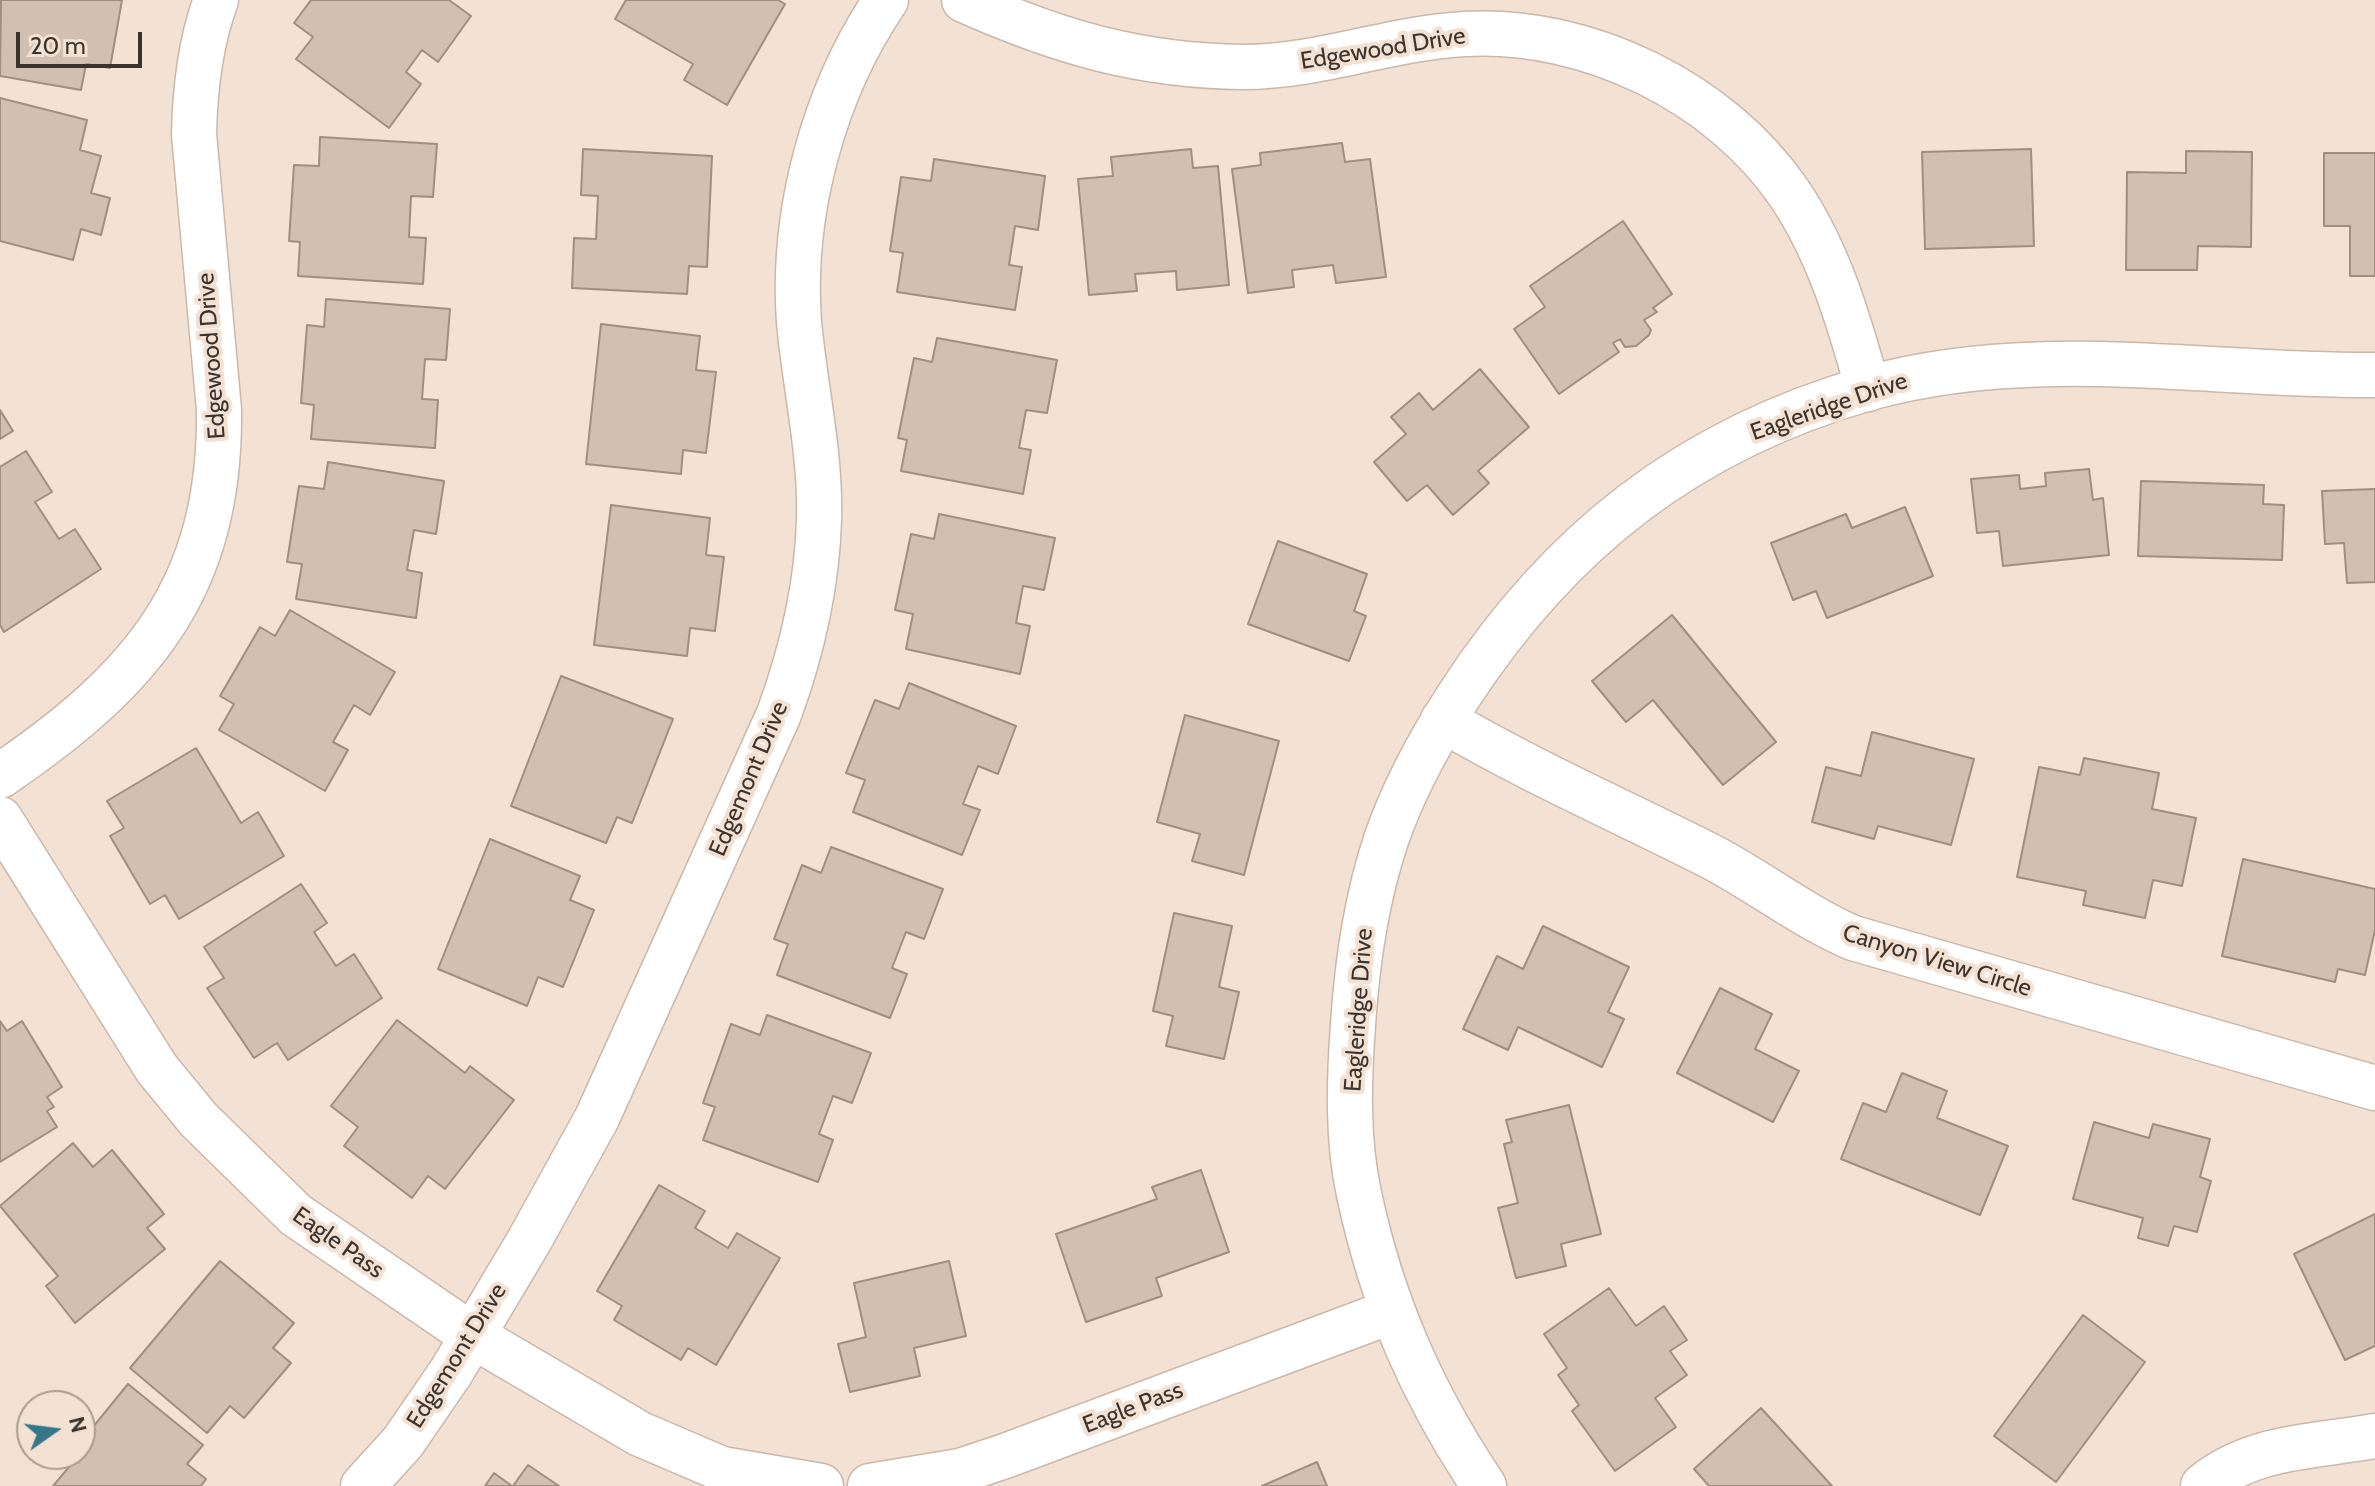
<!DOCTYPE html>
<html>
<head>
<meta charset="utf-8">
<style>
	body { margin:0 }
	#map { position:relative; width:2375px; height:1486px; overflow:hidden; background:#f3e1d3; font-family:Cabin,sans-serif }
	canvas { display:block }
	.north { position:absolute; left:16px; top:1390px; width:80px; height:80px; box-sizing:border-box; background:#f3e1d3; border:2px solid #a99c91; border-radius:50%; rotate:76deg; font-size:22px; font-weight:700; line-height:32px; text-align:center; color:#3b342e }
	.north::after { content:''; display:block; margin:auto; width:28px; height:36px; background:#36778a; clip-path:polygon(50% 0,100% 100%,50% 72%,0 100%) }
	.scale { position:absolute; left:16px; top:32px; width:126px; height:36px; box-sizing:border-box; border:4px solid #3b342e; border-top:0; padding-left:10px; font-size:24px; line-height:28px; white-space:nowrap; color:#3b342e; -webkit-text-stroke:6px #f3e1d3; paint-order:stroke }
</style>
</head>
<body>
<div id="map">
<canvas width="2375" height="1486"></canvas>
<div class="north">N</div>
<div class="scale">20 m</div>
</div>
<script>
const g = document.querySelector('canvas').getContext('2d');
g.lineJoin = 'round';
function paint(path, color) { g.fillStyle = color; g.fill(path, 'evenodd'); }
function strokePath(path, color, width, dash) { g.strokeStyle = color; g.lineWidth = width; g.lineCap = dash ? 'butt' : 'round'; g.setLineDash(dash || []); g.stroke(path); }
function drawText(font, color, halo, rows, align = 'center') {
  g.font = font + ' Cabin,sans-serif'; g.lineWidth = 8; g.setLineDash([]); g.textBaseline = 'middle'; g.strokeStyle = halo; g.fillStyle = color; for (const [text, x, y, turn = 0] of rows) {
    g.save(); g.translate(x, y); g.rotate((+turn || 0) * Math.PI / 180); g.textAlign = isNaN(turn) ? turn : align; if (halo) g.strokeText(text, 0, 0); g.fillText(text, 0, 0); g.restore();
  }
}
const building = new Path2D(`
	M1,0H122L110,68L86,64L81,90L0,76Z
	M311,0H449L471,16L438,62L422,50L406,72L421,84L389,128L296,59L313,37L294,23Z
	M626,0H778L785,4L727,105L684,80L693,64L615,19Z
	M0,98L87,120L80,150L101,156L91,193L110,198L101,235L81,229L73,260L0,241Z
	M320,137L437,144L433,197L411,196L409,237L426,238L423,284L298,276L300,242L289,241L294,165L319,166Z
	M1342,143L1345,162L1370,159L1386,277L1336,283L1333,265L1292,270L1294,287L1248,293L1232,169L1261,165L1260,153Z
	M583,149L712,156L707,267L689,266L687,294L572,288L574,238L596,239L598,196L581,195Z
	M1191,149L1193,168L1218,166L1229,285L1177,290L1176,271L1135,274L1137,291L1089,295L1078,179L1113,176L1111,157Z
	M2031,149L2034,246L1925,249L1922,152Z
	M2186,151L2252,152L2251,247L2198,246L2197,270H2126L2127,172L2186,173Z
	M2324,153H2375V276H2350V226H2324Z
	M934,159L1045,176L1038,230L1015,226L1009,265L1022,267L1015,310L897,292L903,253L890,251L901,177L931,181Z
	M1623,221L1672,294L1653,308L1657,312L1644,320L1651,330L1649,335L1636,346L1625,347L1620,339L1613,343L1619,352L1559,394L1514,329L1545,307L1530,286Z
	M326,299L450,309L446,360L425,359L422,399L438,400L435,448L311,439L314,405L301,403L307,325L324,327Z
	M601,324L700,336L696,370L716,372L706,453L683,450L681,474L586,464Z
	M937,338L1057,360L1047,413L1026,410L1019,448L1031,450L1023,494L901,471L907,440L898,438L914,358L932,362Z
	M1480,369L1529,427L1478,471L1489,483L1453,515L1427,485L1407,501L1374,462L1406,434L1391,417L1419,393L1433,410Z
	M0,410L13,431L0,439Z
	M26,451L52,492L35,502L59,539L75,529L101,569L4,632L0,625V467Z
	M328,462L444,481L436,534L414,530L407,570L422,573L416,618L296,599L302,564L287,562L299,486L324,489Z
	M2089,469L2093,500L2103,498L2109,555L2003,566L1999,531L1977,533L1971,479L2019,475L2020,489L2046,486L2045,473Z
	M2141,481L2264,485L2263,504L2284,505L2282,560L2138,556Z
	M2375,489V582L2347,583L2344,543L2325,544L2322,491Z
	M611,505L710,518L706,555L724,557L715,631L690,628L687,656L594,645Z
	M1905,507L1933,576L1827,618L1816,591L1793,600L1771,543L1846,514L1852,528Z
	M939,514L1055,538L1044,590L1023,586L1016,623L1030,626L1020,674L906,649L913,614L895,610L911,534L934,539Z
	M1278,541L1367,574L1354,611L1366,616L1349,661L1248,624Z
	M290,610L395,672L370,715L354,705L333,742L348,750L325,791L219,730L234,704L220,696L260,627L275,636Z
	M1672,615L1776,742L1723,785L1653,700L1626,722L1592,681Z
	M561,676L673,719L632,823L617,817L606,843L511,806Z
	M909,683L1016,726L998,774L978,766L963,804L980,810L962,855L853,812L865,780L846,773L875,700L899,709Z
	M1185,715L1279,741L1244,875L1192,861L1200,834L1157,822Z
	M1872,732L1974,759L1951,845L1878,826L1874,839L1812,822L1826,767L1861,776Z
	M196,748L241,823L258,812L284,856L179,919L165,895L150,904L110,836L124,828L107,801Z
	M2084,758L2159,773L2152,809L2196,818L2182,886L2153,880L2145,918L2083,905L2086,891L2017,877L2039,767L2080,775Z
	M490,839L580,876L570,900L594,910L563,987L538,977L527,1006L438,969Z
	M831,847L943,889L924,939L906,932L892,968L907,974L890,1018L777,975L788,944L774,939L802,865L821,873Z
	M2243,859L2375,889V930L2365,975L2338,969L2335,982L2222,956Z
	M301,884L327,923L314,932L336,966L354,954L382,998L288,1060L277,1043L254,1058L207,988L224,978L204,947Z
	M1174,913L1232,926L1219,987L1239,992L1224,1059L1166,1046L1173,1016L1153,1011Z
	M1543,926L1629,967L1608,1012L1624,1019L1602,1067L1518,1027L1508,1050L1463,1029L1497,956L1523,969Z
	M1720,988L1772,1014L1755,1049L1799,1071L1773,1122L1677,1073Z
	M767,1015L871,1053L852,1103L833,1096L819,1134L833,1140L818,1182L703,1140L715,1107L703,1103L731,1024L760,1035Z
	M397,1020L465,1073L470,1066L514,1100L445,1189L428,1176L412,1198L344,1146L358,1127L331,1106Z
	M0,1021L7,1031L22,1021L62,1087L47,1097L54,1107L47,1111L57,1127L0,1162Z
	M1902,1073L1947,1091L1937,1118L2008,1146L1980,1215L1841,1159L1863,1103L1886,1112Z
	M1569,1105L1601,1234L1561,1244L1566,1266L1516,1278L1498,1208L1518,1203L1504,1144L1512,1142L1506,1120Z
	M2094,1122L2149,1138L2153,1124L2210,1139L2200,1177L2211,1181L2197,1232L2174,1226L2168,1246L2138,1238L2143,1218L2073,1199Z
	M73,1143L93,1167L112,1150L164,1214L147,1228L165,1249L75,1323L46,1286L58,1276L0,1206Z
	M1201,1170L1229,1252L1156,1278L1162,1296L1086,1322L1056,1234L1157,1199L1152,1187Z
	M659,1185L705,1211L695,1228L728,1248L737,1233L780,1258L716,1365L688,1348L681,1360L614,1320L622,1306L597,1291Z
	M2375,1214V1346L2345,1360L2294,1254Z
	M220,1261L294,1323L273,1348L291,1363L244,1418L230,1406L207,1433L130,1368Z
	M949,1261L966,1336L914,1348L920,1376L850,1392L838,1344L866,1337L854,1283Z
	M1609,1288L1636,1326L1664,1306L1687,1340L1670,1351L1687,1375L1655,1398L1676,1427L1615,1471L1572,1411L1579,1405L1558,1375L1567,1368L1544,1334Z
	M2083,1315L2145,1362L2056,1482L1994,1436Z
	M128,1384L203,1445L187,1464L206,1479L201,1486H53L80,1454V1443Z
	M1761,1408L1832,1486H1709L1694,1469Z
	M1317,1462L1327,1486H1262Z
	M528,1465L559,1486H513Z
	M494,1473L512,1486H485Z`);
paint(building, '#d1bfb2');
strokePath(building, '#9f8e81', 2);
const minor = new Path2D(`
	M964,0C1058,42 1140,66 1244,67C1319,67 1390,38 1465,34C1587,27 1720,92 1789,193C1829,252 1849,321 1868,389
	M1443,720C1530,771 1621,811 1710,856C1760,882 1802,916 1853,938L2375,1088
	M0,776C141,680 221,589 219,410L194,134C195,88 200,43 216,0
	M0,819L157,1069L199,1120L296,1215L473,1336L640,1434L722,1469L821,1486
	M363,1486L403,1442L451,1372L529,1241L597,1118L779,714C802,651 817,588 819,520C821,453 805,388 799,322C791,212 824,91 886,0
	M870,1486L960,1471L1005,1456L1390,1312
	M2203,1486C2253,1445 2314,1447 2375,1436`);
const major = new Path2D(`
	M1484,1486C1422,1394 1382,1302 1359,1194C1347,1140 1349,1079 1353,1025C1357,962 1366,900 1386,840C1403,790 1430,741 1458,697C1559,541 1689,439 1869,388C2035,342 2206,376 2375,375`);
strokePath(minor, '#cab8ab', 47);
strokePath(major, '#cab8ab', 47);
strokePath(minor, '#fff', 44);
strokePath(major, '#fff', 44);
drawText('24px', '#3b342e', '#f3e1d3', [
	["Edgewood Drive",1383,49,-9],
	["Edgewood Drive",212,356,-94],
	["Eagleridge Drive",1829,407,-19],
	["Edgemont Drive",749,779,-67],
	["Canyon View Circle",1937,961,17],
	["Eagleridge Drive",1359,1010,-86],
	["Eagle Pass",338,1243,35],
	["Edgemont Drive",457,1356,-58],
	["Eagle Pass",1133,1408,-21]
]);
</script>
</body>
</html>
